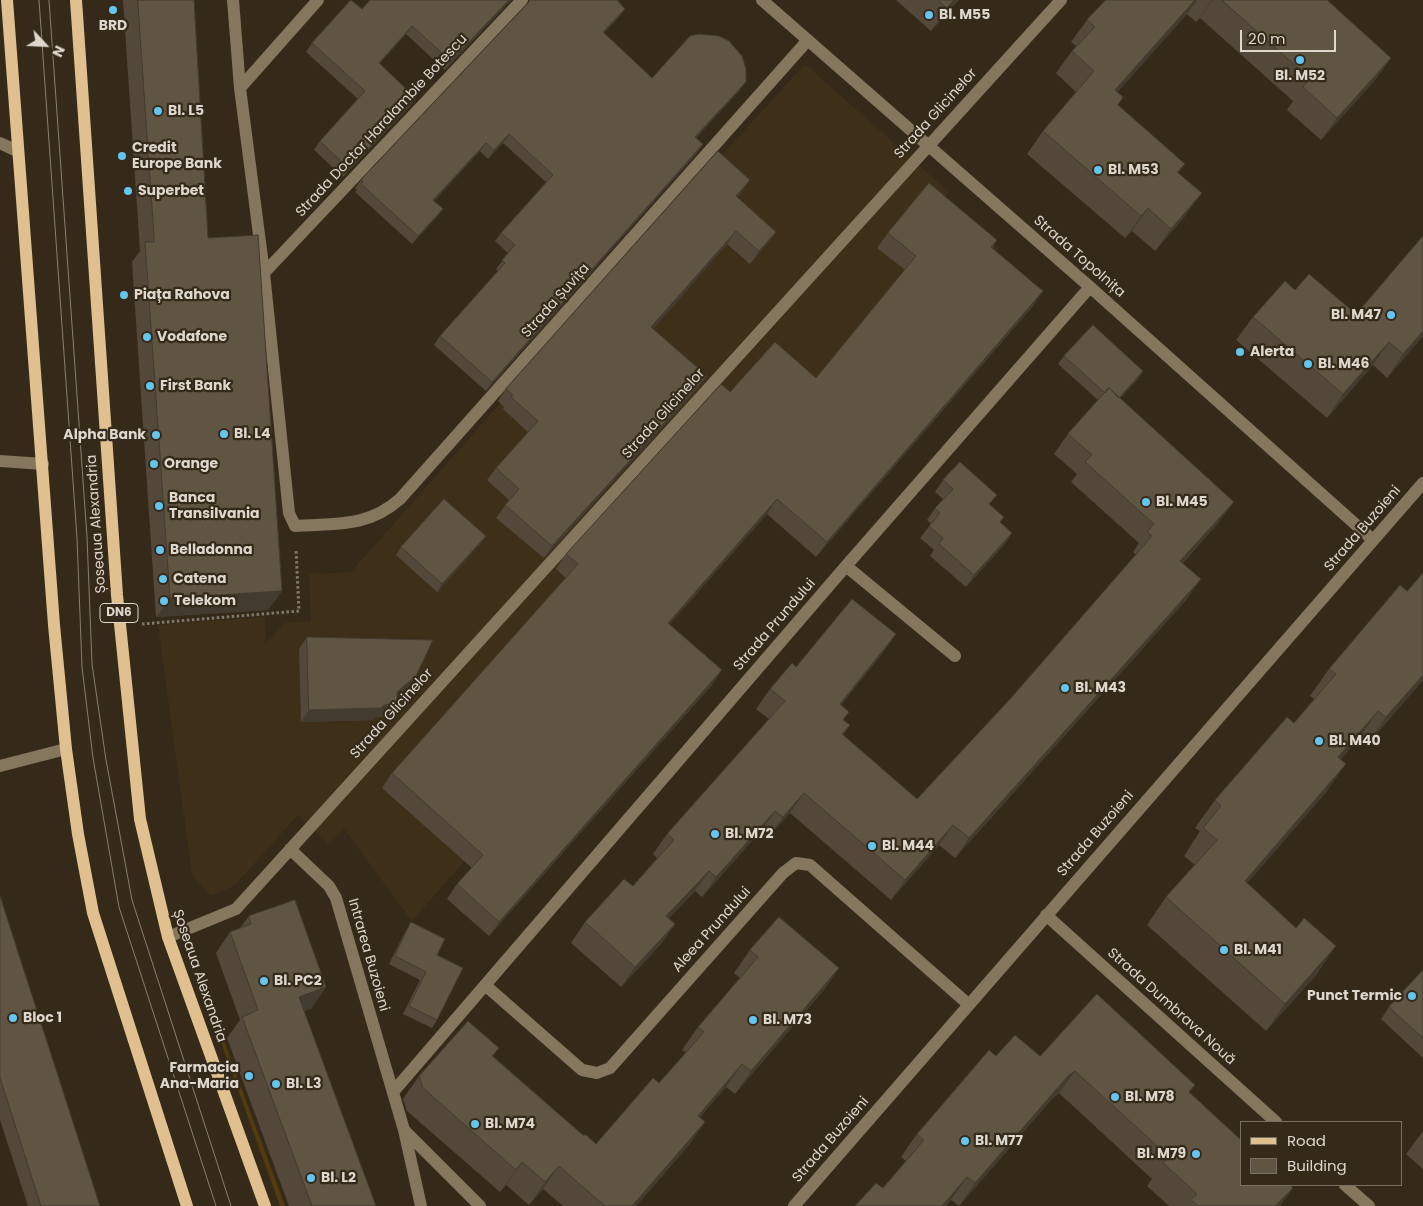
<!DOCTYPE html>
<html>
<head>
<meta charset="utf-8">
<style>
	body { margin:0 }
	#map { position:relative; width:1423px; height:1206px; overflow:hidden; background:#352a1a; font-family:Poppins,sans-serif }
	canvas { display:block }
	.legend { position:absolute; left:1240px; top:1121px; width:162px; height:65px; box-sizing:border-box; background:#352a1a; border:1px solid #796f62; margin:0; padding:6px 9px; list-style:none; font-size:15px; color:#ded7cd }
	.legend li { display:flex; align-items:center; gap:10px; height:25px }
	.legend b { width:25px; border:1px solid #796f62 }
	.north { position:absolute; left:20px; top:20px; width:50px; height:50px; -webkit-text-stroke:4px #352a1a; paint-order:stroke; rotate:115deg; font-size:14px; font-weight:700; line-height:20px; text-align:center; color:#ded7cd }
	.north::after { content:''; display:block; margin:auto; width:18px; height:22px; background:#ded7cd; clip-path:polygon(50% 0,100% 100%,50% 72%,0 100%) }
	.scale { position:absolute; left:1240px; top:30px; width:96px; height:22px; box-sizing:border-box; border:2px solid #ded7cd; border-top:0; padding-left:6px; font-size:15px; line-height:18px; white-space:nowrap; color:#ded7cd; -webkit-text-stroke:4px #352a1a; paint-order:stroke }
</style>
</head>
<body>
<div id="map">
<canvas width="1423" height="1206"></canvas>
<ul class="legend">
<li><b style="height:6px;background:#e0c08e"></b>Road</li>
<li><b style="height:14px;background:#605443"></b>Building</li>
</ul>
<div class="north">N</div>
<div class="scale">20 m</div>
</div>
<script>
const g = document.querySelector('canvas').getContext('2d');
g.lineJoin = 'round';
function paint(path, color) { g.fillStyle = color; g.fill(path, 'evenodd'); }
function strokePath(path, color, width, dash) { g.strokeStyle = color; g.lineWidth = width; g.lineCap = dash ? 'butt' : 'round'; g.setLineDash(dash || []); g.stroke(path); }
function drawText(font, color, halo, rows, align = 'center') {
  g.font = font + ' Poppins,sans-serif'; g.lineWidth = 4.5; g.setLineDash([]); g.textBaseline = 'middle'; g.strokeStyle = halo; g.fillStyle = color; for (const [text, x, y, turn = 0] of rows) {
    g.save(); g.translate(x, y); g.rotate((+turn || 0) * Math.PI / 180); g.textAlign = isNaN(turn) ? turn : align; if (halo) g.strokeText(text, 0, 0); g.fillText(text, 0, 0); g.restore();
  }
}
paint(new Path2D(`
	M805,64L949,192L942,200L999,249L412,921L344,829L329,844L298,815L234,886L210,896L192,875L158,625L265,617V644L285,623L311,621L309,574L351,572L654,229Z`), '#3d2f18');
paint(new Path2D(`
	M224,1041L285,1206H280L221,1042Z`), '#543b0e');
strokePath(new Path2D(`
	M142,624L299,611L296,549`), '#82796c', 3, [2.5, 2.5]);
strokePath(new Path2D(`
	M233,0L240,88L264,273L289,513L295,526C336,523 367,528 400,499L808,40
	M762,0L1090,287L1373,540
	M240,88L318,0
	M0,143L17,151
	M264,273L522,0
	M0,461L43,464
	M846,566L955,656
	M0,766L66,749
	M290,849L329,886L336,898L404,1130L421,1206
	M1046,915L1276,1122
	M168,937L236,909L1061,0
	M485,985L582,1070L597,1073L610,1068L783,873L796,863L810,865L968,1004
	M393,1092L846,566L1090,287
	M404,1130L480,1206
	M1345,1185L1369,1206
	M794,1206L1423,483`), '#85765e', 12);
strokePath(new Path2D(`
	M7,0L54,625L66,749L78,834L93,913L187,1206
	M76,0L117,595L140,819L168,937L265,1206`), '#e0c08e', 12);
strokePath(new Path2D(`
	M39,0L77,538L82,667L93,758L119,907L216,1206
	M49,0L87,537L92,664L106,760L132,900L231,1206`), '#877e71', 1);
paint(new Path2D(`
	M123,0H194L208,238L282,591L268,610L156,617L132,262L140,251Z
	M511,0L445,70L406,34L380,63L410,106L343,177L314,150L320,141L358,99L306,52L312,43L362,9Z
	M529,0H619L617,1L625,9L619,17L604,33L652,78L740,90L696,138L697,153L486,391L434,345L440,336L498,271L496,269L508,253L495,241L501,233L546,182L503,143L488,159L480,151L434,201L443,209L437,217L412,244L355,192L357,190L355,188L361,180L529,2Z
	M896,0H959L931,31Z
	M1106,0H1327L1391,58L1375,80L1321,140L1287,110L1293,101L1200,18L1196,22L1187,14L1117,92L1118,105L1185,164L1178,173L1186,215L1155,251L1132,231L1125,238L1027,154L1043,131L1076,92L1056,73L1072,51L1076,46L1071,42L1087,20Z
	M741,193L737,197L776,232L767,244L750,264L727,244L653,329L698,388L544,558L496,518L509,500L487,480L496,468L528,432L503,409L504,407L498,401L506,389Z
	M888,233L997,240L992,248L1033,306L816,557L767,514L669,624L712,685L489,936L447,899L457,884L472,868L382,788L392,773L566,578L556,569L566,554L730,392L816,378L905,270L877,248Z
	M1423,236V336L1387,378L1373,365L1327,418L1236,340L1253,317L1295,290L1356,314Z
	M1064,356L1143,371L1138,379L1120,398L1219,522L1183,563L1187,599L955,858L939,845L891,900L790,813L768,837L761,831L702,897L695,891L669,918L675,924L661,944L621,987L571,943L585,922L633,886L657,858L653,854L667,834L769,719L756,709L770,689L796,667L896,634L882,654L841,705L844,720L850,725L843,735L917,799L1011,698L1136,555L1133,552L1139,543L1071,482L1077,474L1054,454L1068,434L1098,400L1058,364Z
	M943,480L990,505L1004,517L1000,522L1012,533L1004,545L966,587L930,556L934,550L920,538L931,524L927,520L935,508L943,499L935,492Z
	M486,536L480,544L437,592L396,555L401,547Z
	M1407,591L1423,680L1367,745L1359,738L1341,759L1327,791L1247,883L1317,974L1266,1031L1147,925L1166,897L1195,865L1184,856L1200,831L1195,828L1215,800L1294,723L1314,699L1310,696L1329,669Z
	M307,637L416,676L407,688L397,697V704L389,716L376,717L373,720L301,722L299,649Z
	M0,896L100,1206H28L0,1120Z
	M249,916L312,1008L304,1011L376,1206H289L227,1038L240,1020L216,953L230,932L240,928Z
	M411,922L437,955V1020L432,1028L403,1014L420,980L389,964L406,930Z
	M750,950L839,968L823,991L735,1094L726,1087L700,1117L705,1122L689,1145L636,1206H563L543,1189L529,1205L506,1185L500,1192L407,1111L403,1099L419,1076L499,1048L493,1056L584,1136L596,1144L659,1083L686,1052L682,1050L698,1027L740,978L734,973Z
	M1423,970V1058L1381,1019L1389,1007Z
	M996,1056H1040L1189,1093L1293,1188L1280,1206H1169L1147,1186L1152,1179L1059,1093L1052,1099L959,1206L951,1200L946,1206H855L883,1188L906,1161L901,1157L917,1134Z
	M1423,1131V1169L1406,1154Z`), '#53483a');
paint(new Path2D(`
	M509,0H511L445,70L451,61Z
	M954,0H959L931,31L947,8Z
	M1195,0H1197L1187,14L1099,113L1115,90Z
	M1212,0H1213L1196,22Z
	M625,9L619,17L597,41L603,32Z
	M412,26L406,34L373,71L379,63Z
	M1391,58L1375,80L1321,140L1337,118Z
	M746,82L740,90L689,146L695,137Z
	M416,98L410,106L343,177L349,169Z
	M509,134L503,143L488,159L494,150Z
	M486,143L480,151L427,209L433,200Z
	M703,144L697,153L486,391L492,382Z
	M750,180L741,193L728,208L736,196Z
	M1202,193L1186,215L1155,251L1171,229Z
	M1148,208L1132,231L1125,238L1141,216Z
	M443,209L437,217L412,244L418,236Z
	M736,231L727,244L643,340L651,327Z
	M776,232L767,244L750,264L759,251Z
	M1043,291L1033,306L816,557L827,542Z
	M1423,331V336L1387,378L1403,354Z
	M1389,342L1373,365L1327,418L1343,394Z
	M1143,371L1138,379L1109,410L1115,402Z
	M707,376L698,388L544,558L552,546Z
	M777,499L767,514L657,637L668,623Z
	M1234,502L1219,522L1166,581L1180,561Z
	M1012,533L1004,545L966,587L974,575Z
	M486,536L480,544L437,592L442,584Z
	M1201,579L1187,599L955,858L969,838Z
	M282,591L268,610L156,617L170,598Z
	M896,634L882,654L825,724L840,704Z
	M722,670L712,685L489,936L499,922Z
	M1423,675V680L1367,745L1386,717Z
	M416,676L407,688L389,704L397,692Z
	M397,704L389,716L376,717L373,720L301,722L309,710Z
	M1378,711L1359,738L1319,785L1338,757Z
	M1346,764L1327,791L1226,908L1245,881Z
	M804,793L790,813L768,837L783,817Z
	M775,811L761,831L702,897L716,877Z
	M953,825L939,845L891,900L905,880Z
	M709,871L695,891L652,936L666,916Z
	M675,924L661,944L621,987L635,967Z
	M1336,946L1317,974L1266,1031L1285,1004Z
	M839,968L823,991L735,1094L751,1071Z
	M326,987L312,1008L285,1018L299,997Z
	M742,1064L726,1087L682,1138L698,1116Z
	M1075,1071L1059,1093L1052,1099L959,1206L975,1183L1068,1076Z
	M705,1122L689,1145L636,1206H632Z
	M522,1162L506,1185L500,1192L516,1170Z
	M559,1166L543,1189L529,1205L545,1182Z
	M967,1177L951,1200L946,1206H942Z
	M1293,1188L1280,1206H1276Z`), '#433b2f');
const building = new Path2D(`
	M138,0H194L208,238L258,235L282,591L170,598L145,242H154Z
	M351,0L362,9L370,0H509L451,61L412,26L379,63L416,98L349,169L320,141L365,91L312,43Z
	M531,0H617L625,9L603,32L652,78L690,36L699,34L719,36L729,41L742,56L746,69V82L695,137L703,144L492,382L440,336L505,263L502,260L515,245L501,233L553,175L509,134L494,150L486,143L433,200L443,209L418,236L361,184L363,181L361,180Z
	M938,0H954L947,8Z
	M1106,0H1195L1115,90L1123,97L1118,105L1185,164L1177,172L1202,193L1171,229L1148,208L1141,216L1043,131L1094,71L1072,51L1095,27L1087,20Z
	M1222,0H1327L1391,58L1337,118L1303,87L1310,79Z
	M718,151L750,180L736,196L776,232L759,251L736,231L651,327L707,376L552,546L505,505L519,489L496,468L538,421L511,397L513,395L506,389Z
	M929,183L997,240L991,247L1043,291L827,542L777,499L668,623L722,670L499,922L457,884L483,855L392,773L578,564L566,554L721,384L730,392L775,342L816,378L916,256L888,233Z
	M1423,236V331L1403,354L1389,342L1343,394L1253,317L1285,281L1295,290L1309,274L1356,314Z
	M1093,325L1143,371L1119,398L1109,388L1105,393L1064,356Z
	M1109,388L1234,502L1180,561L1201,579L969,838L953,825L905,880L804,793L783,817L775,811L716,877L709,871L666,916L675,924L635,967L585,922L624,879L633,886L674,840L667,834L785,701L770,689L792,663L796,667L852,599L896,634L840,704L849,712L843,720L850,725L842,734L917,799L1011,698L1152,536L1147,532L1154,524L1085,462L1092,455L1068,434Z
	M960,462L997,495L989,504L1004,517L1000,522L1012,533L974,575L939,544L943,538L929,526L940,513L935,508L953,489L943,480Z
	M444,499L486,536L442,584L401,547Z
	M1423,573V675L1386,717L1378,711L1338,757L1346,764L1245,881L1296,928L1304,918L1336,946L1285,1004L1166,897L1217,840L1203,828L1221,806L1215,800L1287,717L1294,723L1336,674L1329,669L1400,585L1407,591Z
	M307,637L433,640L416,676L397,692V704L384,705L381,708L309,710Z
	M0,896L100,1206H41L0,1078Z
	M295,900L326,987L299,997L376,1206H312L242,1017L258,1010L230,932L251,924L249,916Z
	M779,917L839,968L751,1071L742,1064L698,1116L705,1122L632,1206H605L559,1166L545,1182L522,1162L516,1170L423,1088L419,1076L468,1021L499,1048L492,1056L584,1136L585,1134L596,1144L653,1078L659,1083L704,1032L698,1027L758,957L750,950Z
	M411,922L445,939L437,955L463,968L437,1020L409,1006L426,972L395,956Z
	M1423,970V1038L1389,1007Z
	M1097,994L1195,1085L1189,1092L1242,1141V1185H1290L1293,1188L1276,1205L1277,1206H1198L1191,1200L1197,1194L1163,1163L1169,1157L1075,1071L1068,1076L975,1183L967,1177L942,1206H855L876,1183L883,1188L924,1140L917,1134L989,1050L996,1056L1015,1035L1040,1056Z`);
paint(building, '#605443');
strokePath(building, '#433b2f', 1);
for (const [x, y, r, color] of [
	[113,10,5,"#64c5ee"],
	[929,15,5,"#64c5ee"],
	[1300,60,5,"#64c5ee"],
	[158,111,5,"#64c5ee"],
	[122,156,5,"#64c5ee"],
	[1098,170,5,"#64c5ee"],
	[128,191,5,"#64c5ee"],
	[124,295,5,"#64c5ee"],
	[1391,315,5,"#64c5ee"],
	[147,337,5,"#64c5ee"],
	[1240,352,5,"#64c5ee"],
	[1308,364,5,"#64c5ee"],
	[150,386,5,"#64c5ee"],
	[224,434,5,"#64c5ee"],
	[156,435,5,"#64c5ee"],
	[154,464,5,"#64c5ee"],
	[1146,502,5,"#64c5ee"],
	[159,506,5,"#64c5ee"],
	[160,550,5,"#64c5ee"],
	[163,579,5,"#64c5ee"],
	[164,601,5,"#64c5ee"],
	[1065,688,5,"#64c5ee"],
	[1319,741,5,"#64c5ee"],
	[715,834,5,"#64c5ee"],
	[872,846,5,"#64c5ee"],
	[1224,950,5,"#64c5ee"],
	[264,981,5,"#64c5ee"],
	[1412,996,5,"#64c5ee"],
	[13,1018,5,"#64c5ee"],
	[753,1020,5,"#64c5ee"],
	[249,1076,5,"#64c5ee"],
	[276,1084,5,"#64c5ee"],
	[1115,1097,5,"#64c5ee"],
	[475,1124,5,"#64c5ee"],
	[965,1141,5,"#64c5ee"],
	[1196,1154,5,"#64c5ee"],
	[311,1178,5,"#64c5ee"]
]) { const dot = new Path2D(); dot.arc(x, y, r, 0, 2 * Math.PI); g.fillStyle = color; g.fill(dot); strokePath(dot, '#352a1a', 2); }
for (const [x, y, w] of [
	[119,613,38]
]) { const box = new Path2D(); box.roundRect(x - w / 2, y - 9.5, w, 19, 4); g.fillStyle = '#352a1a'; g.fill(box); strokePath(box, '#ded7cd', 1); }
drawText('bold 12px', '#ded7cd', null, [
	["DN6",119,613]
]);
drawText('bold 14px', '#ded7cd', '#352a1a', [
	["Bl. M55",939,15],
	["BRD",113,26,"center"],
	["Bl. M52",1300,76,"center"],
	["Bl. L5",168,111],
	["Credit",132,148],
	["Europe Bank",132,164],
	["Bl. M53",1108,170],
	["Superbet",138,191],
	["Piața Rahova",134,295],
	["Bl. M47",1381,315,"right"],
	["Vodafone",157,337],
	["Alerta",1250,352],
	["Bl. M46",1318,364],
	["First Bank",160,386],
	["Bl. L4",234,434],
	["Alpha Bank",146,435,"right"],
	["Orange",164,464],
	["Banca",169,498],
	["Transilvania",169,514],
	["Bl. M45",1156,502],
	["Belladonna",170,550],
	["Catena",173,579],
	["Telekom",174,601],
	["Bl. M43",1075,688],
	["Bl. M40",1329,741],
	["Bl. M72",725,834],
	["Bl. M44",882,846],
	["Bl. M41",1234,950],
	["Bl. PC2",274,981],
	["Punct Termic",1402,996,"right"],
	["Bloc 1",23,1018],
	["Bl. M73",763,1020],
	["Farmacia",239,1068,"right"],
	["Ana-Maria",239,1084,"right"],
	["Bl. L3",286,1084],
	["Bl. M78",1125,1097],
	["Bl. M74",485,1124],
	["Bl. M77",975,1141],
	["Bl. M79",1186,1154,"right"],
	["Bl. L2",321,1178]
], 'left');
drawText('14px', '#ded7cd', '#352a1a', [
	["Strada Glicinelor",936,114,-48],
	["Strada Doctor Haralambie Botescu",382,126,-47],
	["Strada Topolnița",1079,257,41],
	["Strada Șuvița",556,301,-48],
	["Strada Glicinelor",664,414,-48],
	["Șoseaua Alexandria",97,524,-94],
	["Strada Buzoieni",1363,529,-49],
	["Strada Prundului",775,625,-49],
	["Strada Glicinelor",392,714,-48],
	["Strada Buzoieni",1096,834,-49],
	["Aleea Prundului",712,930,-48],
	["Intrarea Buzoieni",368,955,74],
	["Șoseaua Alexandria",199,976,71],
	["Strada Dumbrava Nouă",1171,1007,42],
	["Strada Buzoieni",831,1140,-49]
]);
</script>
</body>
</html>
